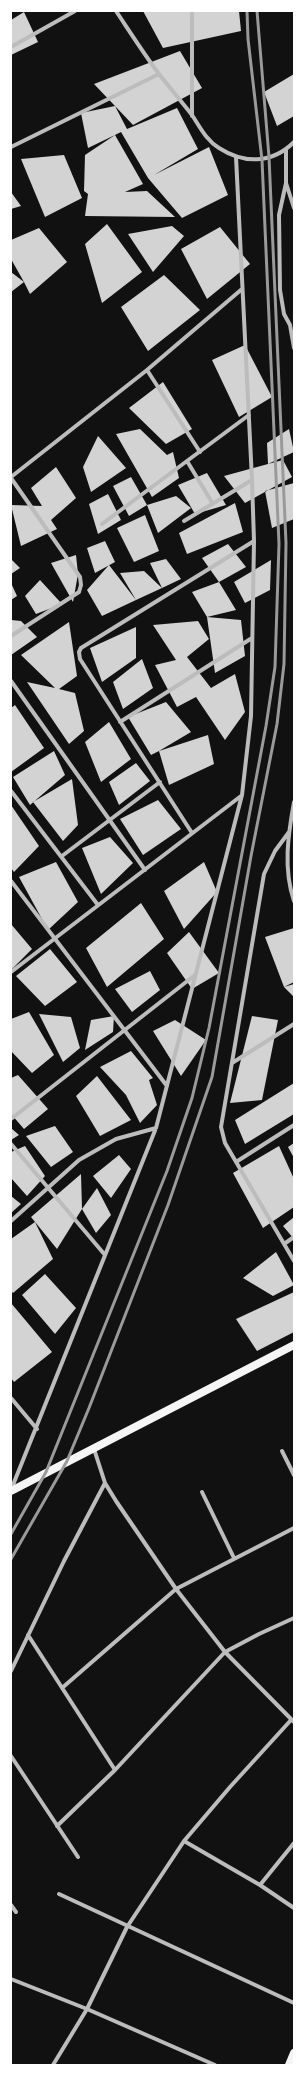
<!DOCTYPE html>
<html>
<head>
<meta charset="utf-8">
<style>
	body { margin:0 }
	#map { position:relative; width:305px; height:2076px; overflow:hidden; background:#111; font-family:Montserrat,sans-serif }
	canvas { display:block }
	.frame { position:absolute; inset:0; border:12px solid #fff; pointer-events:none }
</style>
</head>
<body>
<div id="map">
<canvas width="305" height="2076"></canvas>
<div class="frame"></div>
</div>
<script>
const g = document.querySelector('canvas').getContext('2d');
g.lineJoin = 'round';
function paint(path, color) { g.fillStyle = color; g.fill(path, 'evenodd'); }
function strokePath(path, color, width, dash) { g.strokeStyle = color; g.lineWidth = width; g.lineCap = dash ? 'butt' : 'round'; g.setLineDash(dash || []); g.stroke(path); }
paint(new Path2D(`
	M143,11H239L241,31L163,48Z
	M24,12L38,42L11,55V20Z
	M180,51L202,88L133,125L115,106L127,129L177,108L198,149L154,175L209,147L228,195L182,218L148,178L121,132L115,135L143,184L125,192L147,191L175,217L85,216L88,194L84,191L85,155L115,135L88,148L81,113L115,106L94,84Z
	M294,74V116L277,126L264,92Z
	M64,155L82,198L45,217L21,159Z
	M11,192L21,206L11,209Z
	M107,224L142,272L102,303L85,244Z
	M172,226L184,236L153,272L128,234Z
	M220,227L250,264L207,299L181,249Z
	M39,228L67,262L30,294L24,282L11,292V272L24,282L11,259V240Z
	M164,275L200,310L148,351L121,307Z
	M245,345L272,397L239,417L212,360Z
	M163,382L192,429L166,444L129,408Z
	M140,429L167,455L173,452L179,478L152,497L116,434Z
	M289,429L294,452L268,464L283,460L292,477L245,503L224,476L268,464L267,443Z
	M98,436L126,468L91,492L83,467Z
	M56,467L76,498L51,520L57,529L21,546L11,505L42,506L31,488Z
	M207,473L226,505L195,514L178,485Z
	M131,477L147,505L129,516L113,486Z
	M294,483V519L272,528L265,491Z
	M108,494L121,520L98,534L89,504Z
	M176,496L191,508L158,533L147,505Z
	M235,503L243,532L187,554L179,533Z
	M145,515L159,551L134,562L117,528Z
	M105,541L115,562L95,573L87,548Z
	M228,544L246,567L219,582L202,558Z
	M76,555L78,574L73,602L51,563Z
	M11,559L20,568L11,574Z
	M166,559L181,579L162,588L136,600L102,616L87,590L109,565L136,600L120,573L144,571L162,588L150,563Z
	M271,560L270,590L245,603L234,582Z
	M40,580L62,604L36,614L25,596Z
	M219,582L236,610L207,617L192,592Z
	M11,583L17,596L11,600Z
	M207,617L241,620L245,656L215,673Z
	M11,620L21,621L37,637L11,655Z
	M198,621L209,639L187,657L211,688L235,674L245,712L225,740L196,697L177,707L155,665L176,660L153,625Z
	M69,622L77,676L59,689L75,693L84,731L69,744L27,682L55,688L21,655Z
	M136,627V658L102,682L90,648Z
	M142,659L153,688L123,709L113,682Z
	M166,702L191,732L159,751L208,735L214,764L169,785L159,751L151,755L128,717Z
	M15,705L44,748L11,772V708Z
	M109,722L131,759L101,782L85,742Z
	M54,751L65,775L30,805L13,777Z
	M136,763L150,781L119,805L109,782Z
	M72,779L78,825L63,841L33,802Z
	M158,800L181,829L143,855L120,819Z
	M11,805L39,846L14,872L11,868Z
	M110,837L133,863L101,894L82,848Z
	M56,862L78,902L48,930L19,877Z
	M204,862L217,892L184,929L164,891Z
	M141,903L164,939L107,987L86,948Z
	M11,924L32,949L11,970Z
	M294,928V982L284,987L265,937Z
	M189,932L219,973L192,989L167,953Z
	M50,949L77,982L45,1006L16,976Z
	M150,971L160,990L132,1012L115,989Z
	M294,984V997L284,987Z
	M29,1012L54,1055L32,1073L11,1051V1019Z
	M39,1014L71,1017L80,1048L63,1062Z
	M114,1016L113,1032L85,1050L91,1020Z
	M252,1016L278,1020L262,1100L230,1103Z
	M175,1020L206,1040L181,1076L153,1031Z
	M131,1051L153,1078L149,1080L157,1105L140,1123L126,1095L100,1067Z
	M18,1075L48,1109L24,1129L11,1114V1078Z
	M97,1076L131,1120L100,1136L76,1096Z
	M294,1083V1114L245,1144L235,1120Z
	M55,1126L73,1152L51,1167L26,1136Z
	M11,1128L19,1135L11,1140Z
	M294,1143V1158L288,1147Z
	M25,1146L45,1176L27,1196L11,1178V1152Z
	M279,1146L294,1179V1207L263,1228L233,1173Z
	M119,1155L131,1169L111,1198L93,1176Z
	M81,1174L82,1209L97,1188L111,1215L96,1233L82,1209L57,1249L31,1217Z
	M11,1196L21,1204L11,1213Z
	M294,1217V1239L283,1226Z
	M35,1222L53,1259L13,1293L11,1291V1239Z
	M276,1252L294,1285L273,1296L243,1278Z
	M45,1274L76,1308L55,1334L22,1295Z
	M294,1292V1332L257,1351L236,1319Z
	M11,1303L52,1352L14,1382L11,1378Z`), '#d3d3d3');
strokePath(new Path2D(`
	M116,11C130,32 144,54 159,74C170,88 181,101 192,115C200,127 206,140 219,148C244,164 272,164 294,142
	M192,11V116
	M11,47L75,11
	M11,147L159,74
	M286,150V183L294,208
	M286,183L279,215L280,290L284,314L290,325L294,348
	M147,370L200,452
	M187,461L213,504
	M11,477L147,370L242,289
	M11,478L80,577L81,585L79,592L11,636
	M184,521L252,480
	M102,524L249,415
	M11,681L145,870
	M120,722L252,638
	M11,791L98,905
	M294,802C288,835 283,869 294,901
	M289,832L275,851L264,874L221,1127L225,1143L294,1261
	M192,833L80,659L79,652L81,648L254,541
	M62,856L160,782
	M11,881L167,1086
	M11,972L241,796
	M232,1063L294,1024
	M11,1119L195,975
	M11,1144L105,1255
	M236,1162L294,1125
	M11,1221L79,1160L116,1139L156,1128
	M284,1244L294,1237
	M11,1398L37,1429
	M94,1449L105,1483L116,1501L176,1589L225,1652L294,1722
	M282,1451L294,1475
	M11,1490L156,1128L242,795L251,716L254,541L252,480L236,157
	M202,1492L234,1558
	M28,1635L115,1770
	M11,1671L64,1561L105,1483
	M62,1688L176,1589L294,1528
	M11,1756L78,1857
	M57,1826L115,1770L225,1652L259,1634L294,1618
	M184,1841L260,1885L294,1908
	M260,1885L294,1843
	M59,1894L294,2003
	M11,1905L16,1912
	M11,1979L87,2009L215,2065
	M53,2065L87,2009L127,1927L184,1841L230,1787L291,1720`), '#bcbcbc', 4);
strokePath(new Path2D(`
	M11,1491L294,1345
	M289,2065L294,2053`), '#f5f5f5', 8);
strokePath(new Path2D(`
	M11,1534L46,1472L167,1171L192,1098L209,1028L266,726L275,667L279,544L262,160L248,39L247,11
	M11,1559L67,1461L89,1408L168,1205L212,1077L251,856L277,724L284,664L286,543L269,157L257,11`), '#9a9a9a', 3);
</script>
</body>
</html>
